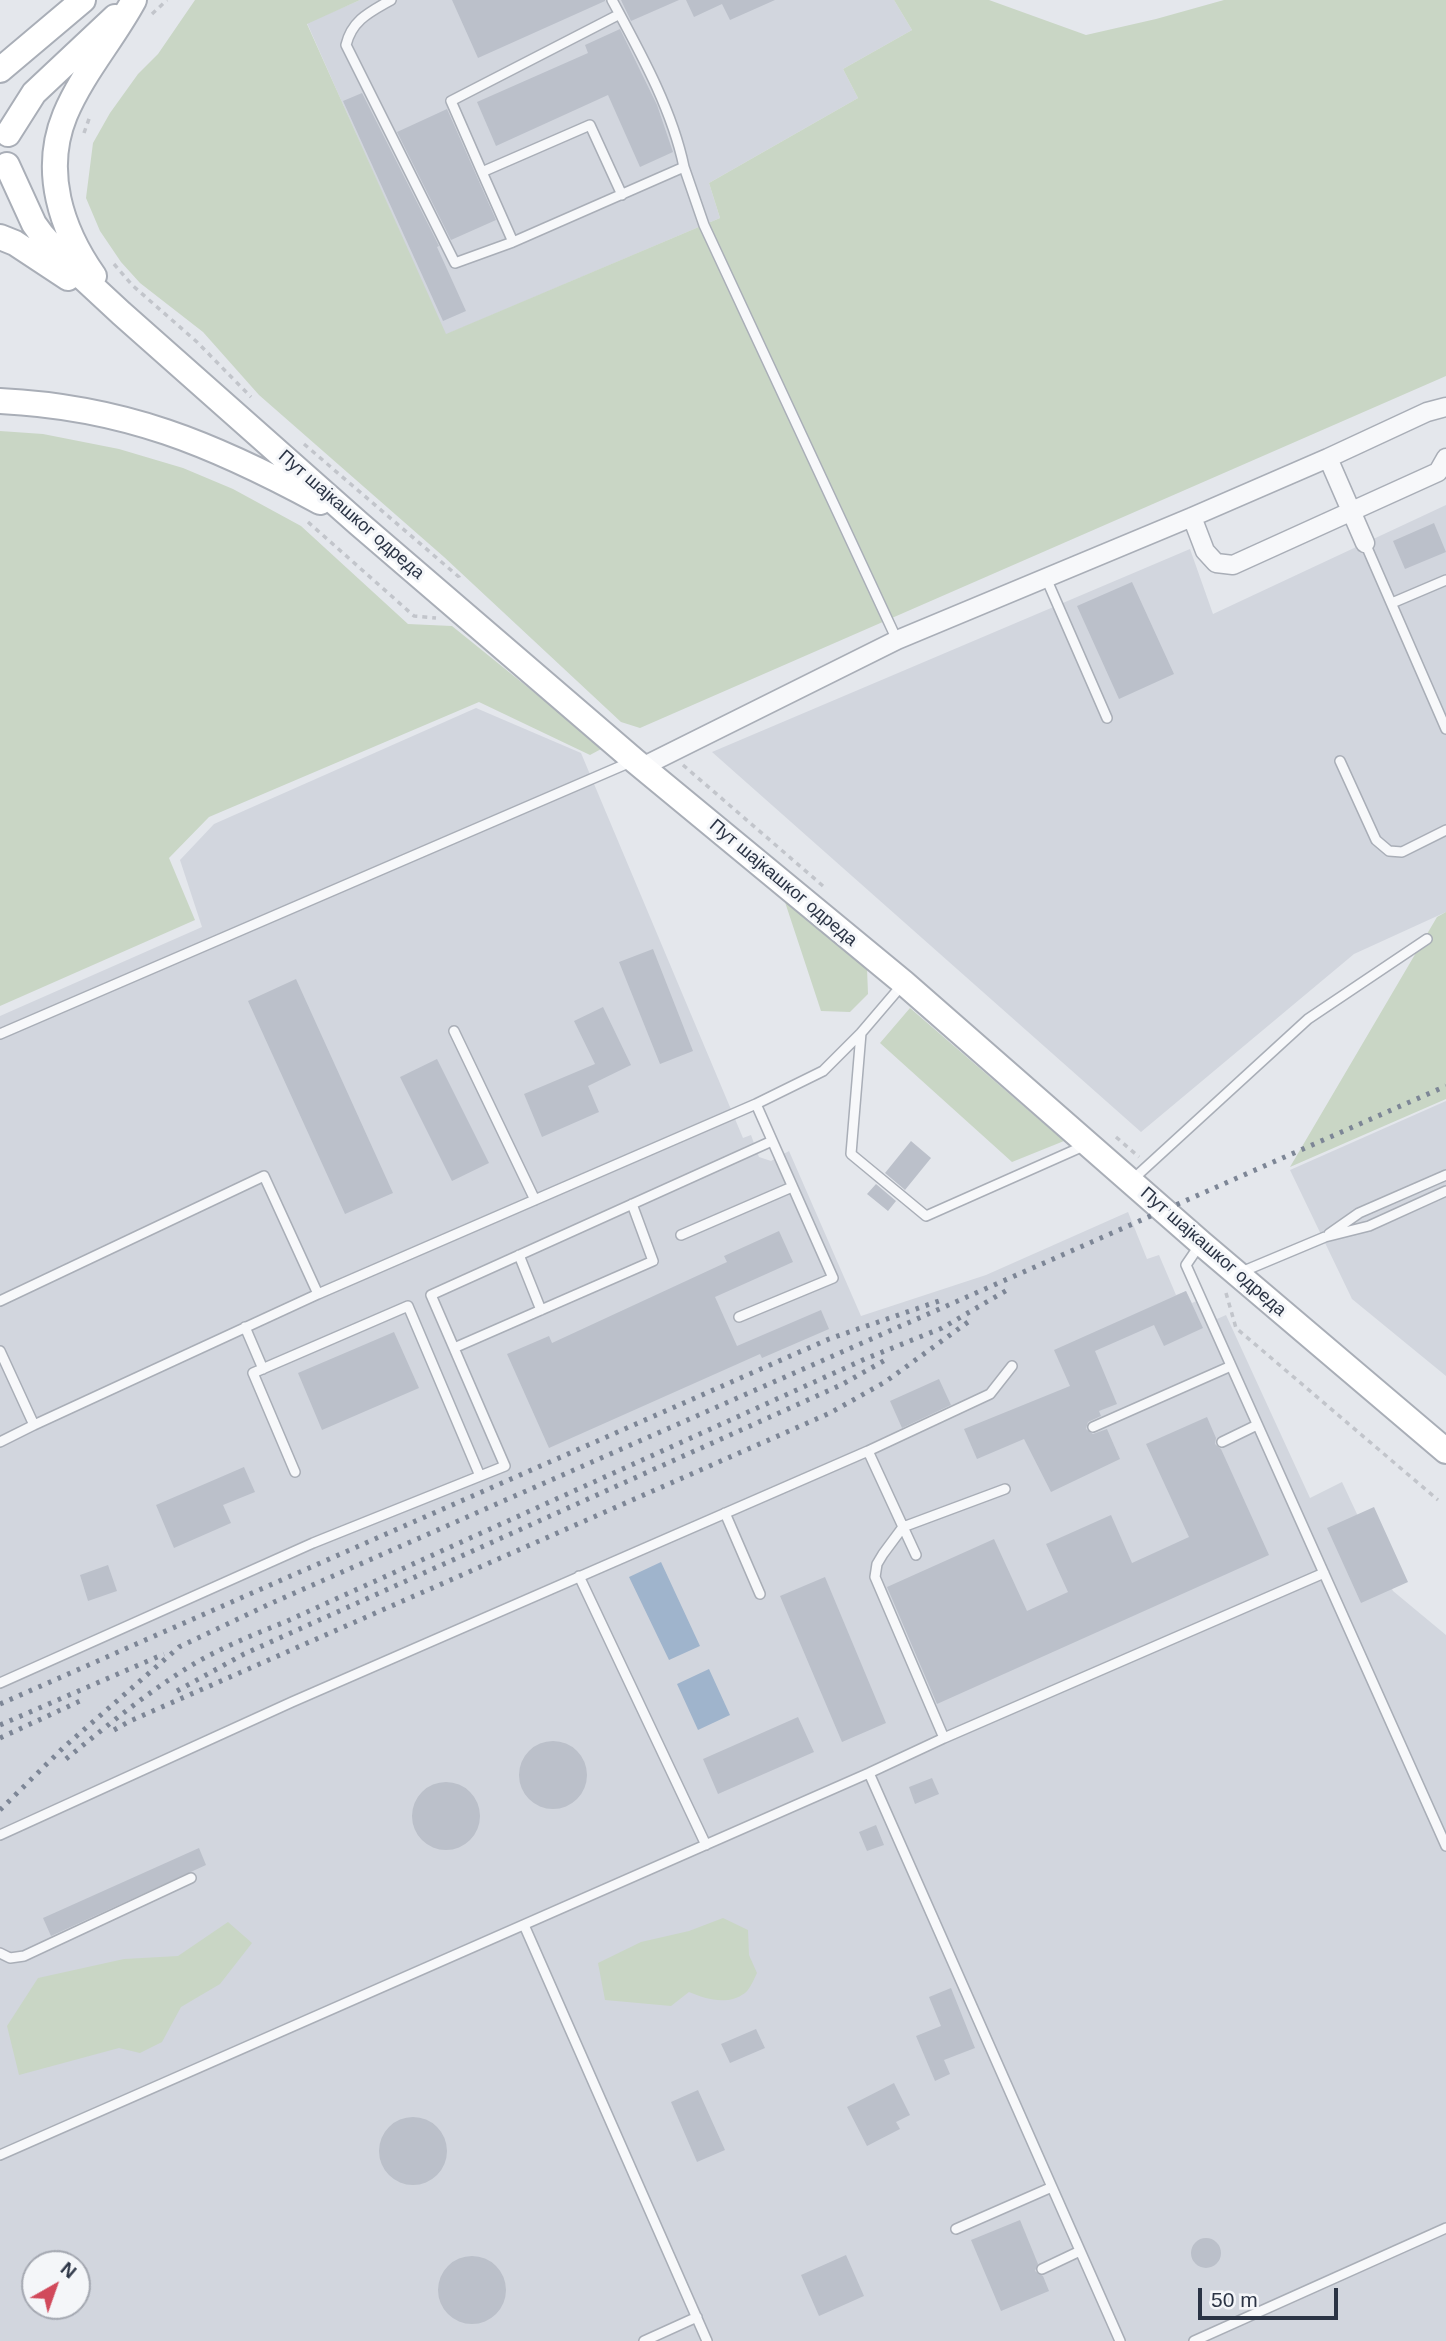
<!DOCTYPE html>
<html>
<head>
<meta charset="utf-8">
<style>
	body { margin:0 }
	#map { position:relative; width:1446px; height:2341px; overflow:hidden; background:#e4e7ec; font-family:Helvetica,sans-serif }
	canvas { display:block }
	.north { position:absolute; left:21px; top:2250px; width:70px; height:70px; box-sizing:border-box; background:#f4f6f9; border:2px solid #a4a8b1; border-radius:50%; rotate:40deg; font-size:19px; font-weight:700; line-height:28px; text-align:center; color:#2b3445 }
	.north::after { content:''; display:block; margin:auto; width:24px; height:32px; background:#d1495b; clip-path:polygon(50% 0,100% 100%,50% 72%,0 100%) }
	.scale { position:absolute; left:1198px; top:2288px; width:140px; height:32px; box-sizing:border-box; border:4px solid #2b3445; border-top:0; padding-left:9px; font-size:21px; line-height:24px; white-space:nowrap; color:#2b3445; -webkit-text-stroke:5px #f4f6f9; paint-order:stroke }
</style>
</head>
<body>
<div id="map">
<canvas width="1446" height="2341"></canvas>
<div class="north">N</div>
<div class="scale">50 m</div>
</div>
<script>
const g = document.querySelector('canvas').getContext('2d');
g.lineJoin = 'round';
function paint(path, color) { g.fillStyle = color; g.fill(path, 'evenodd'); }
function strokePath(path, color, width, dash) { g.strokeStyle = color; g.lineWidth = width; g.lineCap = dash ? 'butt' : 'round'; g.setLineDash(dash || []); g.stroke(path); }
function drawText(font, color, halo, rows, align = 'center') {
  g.font = font + ' Helvetica,sans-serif'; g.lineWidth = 6; g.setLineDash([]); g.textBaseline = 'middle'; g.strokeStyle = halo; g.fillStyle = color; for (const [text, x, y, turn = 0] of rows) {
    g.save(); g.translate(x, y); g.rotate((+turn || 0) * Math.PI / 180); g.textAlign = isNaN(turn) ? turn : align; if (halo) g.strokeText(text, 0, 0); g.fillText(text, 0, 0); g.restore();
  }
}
paint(new Path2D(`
	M360,0H894L912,30L843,69L858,98L709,183L720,218L445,335L307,23Z
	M1446,505V912L1354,954L1141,1132L712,752L1190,549L1213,614Z
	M476,708L581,753L743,1138L751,1135L759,1157L771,1161L789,1151L861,1316L986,1275L1128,1212L1147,1259L1159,1255L1176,1295L1186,1291L1192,1303L1206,1297L1217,1319L1226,1315L1310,1498L1342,1482L1393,1591L1446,1635V2341H0V1016L202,927L180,860L214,824ZM35,2264H77V2306H35Z
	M1446,1101V1376L1352,1299L1290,1170Z`), '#d2d6de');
paint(new Path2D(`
	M195,0H360L307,24L446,334L720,218L709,183L858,98L843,69L912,30L894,0H989L1086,35L1156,19L1224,0H1446V376L640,728L621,722L444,557L259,395L203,332L140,283L121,262L100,231L86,198L93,143L110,113L138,74L158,54Z
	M0,431L43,434L119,449L183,468L233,489L301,526L408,624L452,626L603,748L590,755L479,702L209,817L169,858L195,920L0,1006Z
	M784,899L867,968L868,994L850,1012L821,1011Z
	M1446,912V1099L1290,1167L1437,917Z
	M910,1008L1064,1141L1012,1162L880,1043Z
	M723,1918L748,1930L749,1955L757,1973C754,1979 750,1989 745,1993C727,2006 706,1999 689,1992L671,2006L605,2000L598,1963L641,1942L689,1931Z
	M228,1922L252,1943L220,1984L181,2007L162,2042L140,2053L119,2048L19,2075L7,2026L38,1978L124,1959L178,1956Z`), '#c9d6c5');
paint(new Path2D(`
	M661,1562L700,1646L669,1660L629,1577Z
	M709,1669L730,1715L698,1730L677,1684Z`), '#9fb4cc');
paint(new Path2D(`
	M452,0H605V1L478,58Z
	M621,0H679L631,21Z
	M686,0H775L730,20L722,4L694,17Z
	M620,29L657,105L673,152L640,167L608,95L496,146L477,102L588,53L585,45Z
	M362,93L439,246L437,247L466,311L443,321L343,101Z
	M447,109L496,220L451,240L397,132Z
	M1434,523L1446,552L1405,569L1393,541Z
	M1132,582L1174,674L1119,699L1077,606Z
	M653,949L693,1051L660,1064L619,962Z
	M296,979L393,1193L345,1214L248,1001Z
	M603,1007L631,1065L588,1086L599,1112L542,1137L524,1094L595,1064L574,1021Z
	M437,1059L489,1163L452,1181L400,1077Z
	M911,1141L931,1158L905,1190L885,1173Z
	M876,1184L896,1201L888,1211L867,1194Z
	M779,1231L793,1262L715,1297L737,1346L821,1310L829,1329L762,1358L760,1354L549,1448L507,1354L549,1336L552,1343L727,1262L724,1256Z
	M1186,1291L1203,1328L1164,1346L1154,1325L1095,1351L1117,1404L1099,1411L1101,1416L1088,1422L1086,1429L1093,1434L1107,1429L1120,1459L1051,1492L1024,1439L977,1459L964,1429L1070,1386L1054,1350Z
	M394,1332L419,1388L322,1430L298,1373Z
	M939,1379L951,1405L902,1428L890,1401Z
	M1207,1417L1216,1438L1215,1444L1221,1449L1269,1555L937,1704L887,1587L994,1539L1027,1611L1068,1592L1046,1544L1111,1515L1132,1563L1189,1537L1146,1444Z
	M244,1467L255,1492L223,1505L231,1523L174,1548L156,1505Z
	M1374,1507L1408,1582L1361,1603L1327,1528Z
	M108,1565L117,1591L88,1601L80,1575Z
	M825,1577L886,1723L842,1742L780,1596Z
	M798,1717L814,1752L718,1794L703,1759Z
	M519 1775a34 34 0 1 1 68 0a34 34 0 1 1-68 0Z
	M932,1778L939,1794L915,1804L909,1787Z
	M412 1816a34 34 0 1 1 68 0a34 34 0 1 1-68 0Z
	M876,1825L884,1845L867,1851L859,1832Z
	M199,1848L206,1865L51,1936L43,1918Z
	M951,1988L975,2048L944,2060L950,2074L935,2081L916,2036L941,2026L929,1997Z
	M756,2029L765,2048L730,2063L721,2044Z
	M894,2083L910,2115L896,2122L900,2129L867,2146L847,2107Z
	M698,2090L725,2150L697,2162L671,2102Z
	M379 2151a34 34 0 1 1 68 0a34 34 0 1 1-68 0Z
	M1020,2220L1038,2264L1035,2271L1043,2276L1049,2291L1001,2311L971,2240Z
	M1191 2253a15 15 0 1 1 30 0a15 15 0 1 1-30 0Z
	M846,2255L864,2296L819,2316L801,2275Z
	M438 2290a34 34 0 1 1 68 0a34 34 0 1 1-68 0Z`), '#bbc0ca');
const lane = new Path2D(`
	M391,0C370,12 352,20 346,45L455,263L513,242L684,167C672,109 640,52 612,0
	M684,167L704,225L897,640
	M482,172L451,101L618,15
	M513,242L482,172L590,125L622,195
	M1365,543L1446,729
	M1046,578L1107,718
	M1392,603L1446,580
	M1340,761L1376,840L1389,851L1402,852L1446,830
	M454,1031L535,1200
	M861,1033L851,1154L926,1216L1086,1145
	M0,1034L633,761
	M1131,1181L1308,1019L1427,939
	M1329,1234L1359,1213L1446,1175
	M681,1235L792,1187
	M1201,1243L1186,1265L1446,1846
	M519,1255L541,1310
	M1239,1273L1325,1237L1369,1226L1446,1191
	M0,1301L264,1176L318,1294
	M739,1317L833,1278L756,1104
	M245,1327L263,1369
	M454,1348L653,1261L632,1204
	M0,1351L34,1425L318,1294L756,1104L823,1071L861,1033L902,985
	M1093,1427L1231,1366
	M0,1442L34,1425
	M1222,1442L1257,1425
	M868,1451L916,1555
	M295,1472L253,1373L408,1306L480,1476
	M725,1513L760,1594
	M579,1576L706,1845
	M0,1683L313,1543L505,1466L431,1295L772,1141
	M944,1738L875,1577L877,1564L883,1554L903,1527L1005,1489
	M869,1773L1120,2341
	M0,1835L292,1702L868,1451L990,1394L1012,1366
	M524,1925L707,2341
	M0,1953L10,1958L24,1956L191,1878
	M0,2155L869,1773L944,1738L1324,1573
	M956,2229L1052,2187
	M1042,2269L1080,2251
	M644,2341L697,2317
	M1194,2341L1446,2228`);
const street = new Path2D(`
	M1328,458L1365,543
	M1192,517L1205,551L1216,563L1233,565L1438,472L1446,458
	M642,767L897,640L1192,517L1328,458L1427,412L1446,407`);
const secondary = new Path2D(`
	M0,70L83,0
	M8,134L34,93L115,17
	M7,165L34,224L42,235L66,262L121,313L358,523L635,761L904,983L1201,1243L1446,1451
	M0,237L15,243L68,278
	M94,276C61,229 42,171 65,115C82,74 113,39 134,0
	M0,401C124,407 213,444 320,502`);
strokePath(lane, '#a9aeb7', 12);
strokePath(street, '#a9aeb7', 21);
strokePath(secondary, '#a9aeb7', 28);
strokePath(new Path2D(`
	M152,14L167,0
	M84,133L90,116
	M114,264L132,285L197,342L251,397
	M304,444L459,577L461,582
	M308,522L414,616L436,618
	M683,765L823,886
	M1116,1137L1139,1157
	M1226,1293L1236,1328L1438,1500`), '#c2c5cb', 3.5, [5, 5]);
strokePath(lane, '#f7f8fa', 9);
strokePath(street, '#f7f8fa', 18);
strokePath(secondary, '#fff', 24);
strokePath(new Path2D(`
	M177,1691L244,1654L841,1385L887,1359
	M0,1704L829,1339L939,1301
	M0,1725L164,1654
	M114,1730L130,1721L830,1413L885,1382L968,1322
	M0,1738L80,1701
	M66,1759C108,1725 150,1690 197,1662C225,1646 255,1634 285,1622L865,1359L942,1328L1009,1289
	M0,1810L64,1747L179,1647L274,1602L1446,1086`), '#7d8696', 5, [3.5, 7]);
drawText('18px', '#2b3445', '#f4f6f9', [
	["Пут шајкашког одреда",351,515,41],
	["Пут шајкашког одреда",783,883,40],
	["Пут шајкашког одреда",1213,1252,41]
]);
</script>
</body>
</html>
